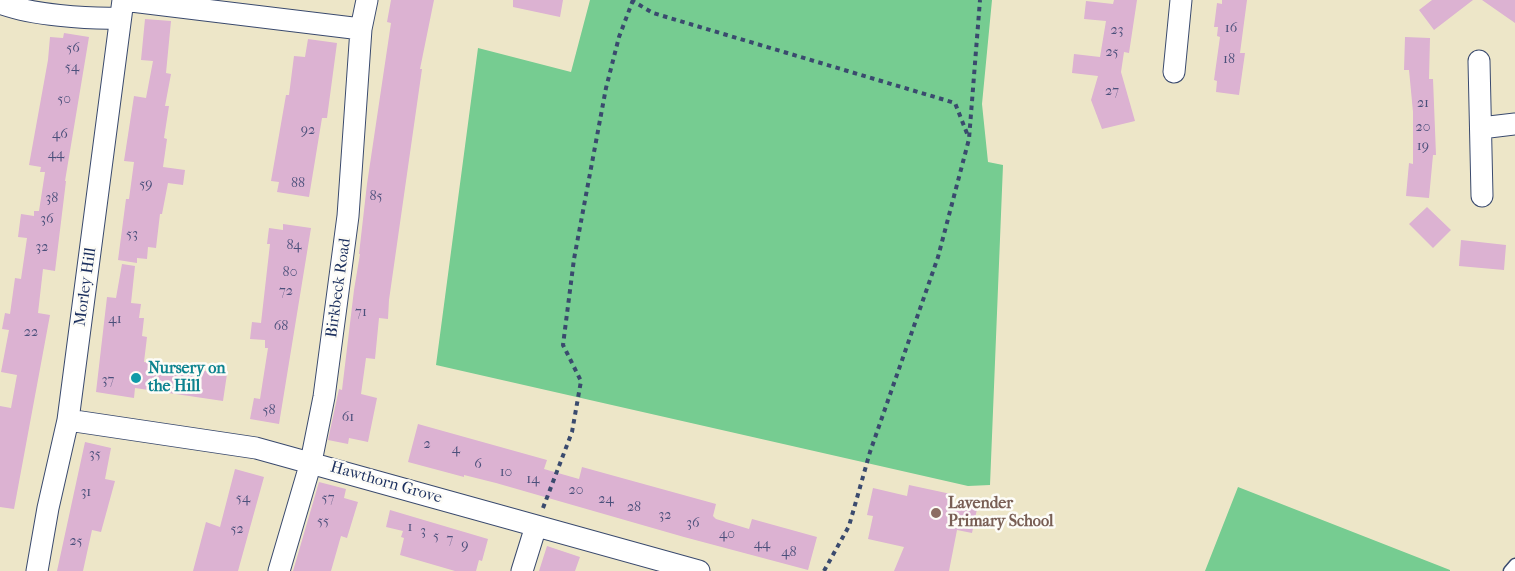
<!DOCTYPE html>
<html>
<head>
<meta charset="utf-8">
<style>
	body { margin:0 }
	canvas { display:block; background:#ede6c8 }
</style>
</head>
<body>
<canvas width="1515" height="571"></canvas>
<script>
const g = document.querySelector('canvas').getContext('2d');
g.lineJoin = 'round';
function paint(path, color) { g.fillStyle = color; g.fill(path, 'evenodd'); }
function strokePath(path, color, width, dash) { g.strokeStyle = color; g.lineWidth = width; g.lineCap = dash ? 'butt' : 'round'; g.setLineDash(dash || []); g.stroke(path); }
function drawText(font, color, halo, rows, align = 'center') {
  g.font = font + ' "IM FELL French Canon",serif'; g.lineWidth = 5; g.setLineDash([]); g.textBaseline = 'middle'; g.strokeStyle = halo; g.fillStyle = color; for (const [text, x, y, turn = 0] of rows) {
    g.save(); g.translate(x, y); g.rotate((+turn || 0) * Math.PI / 180); g.textAlign = isNaN(turn) ? turn : align; if (halo) g.strokeText(text, 0, 0); g.fillText(text, 0, 0); g.restore();
  }
}
paint(new Path2D(`
	M590,0H992L982,104L988,162L1003,165L990,485L968,486L436,365L478,48L571,72Z
	M1238,487L1450,570V571H1205Z`), '#76cc91');
paint(new Path2D(`
	M391,0H434L420,69H422L389,300L388,319L379,318L375,359L366,358L361,394L377,398L368,442L349,438L348,444L328,440L339,389L342,390L354,290L360,254H359L367,184L391,23L387,22Z
	M513,0H563L560,17L513,7Z
	M1114,0H1137L1129,53L1124,52L1121,72L1135,121L1102,129L1091,100L1098,76L1072,73L1074,54L1100,57L1106,21L1084,19L1086,1L1113,4Z
	M1222,0H1247L1240,53H1245L1239,95L1216,92L1217,81L1214,80L1220,37L1217,36L1218,27H1214L1217,3L1222,4Z
	M1432,0H1473L1434,30L1419,10Z
	M1482,0H1515V23Z
	M145,19L171,21L166,73L171,74L165,106H169L164,138L167,139L163,167L185,170L183,185L168,183L162,214H160L156,248L148,247L147,259L137,258V263L118,260L126,199H129L134,162L124,161L134,96L146,98L153,61L141,60Z
	M64,33L89,37L65,181H66L55,271L43,269L38,313L50,315L14,509L0,507V406L11,408L17,375L1,372L9,330L2,329L5,313L10,314L15,278L21,279L27,238L18,237L21,214L34,216V211H39L45,172H40L41,167L29,165L48,60L50,37L63,38Z
	M1405,37L1430,38L1429,79H1433L1436,155H1433L1429,198L1406,196L1409,163L1413,164V112L1409,70H1404Z
	M308,39L337,43L327,118H322L309,197L277,192L279,182L271,181L286,95H289L294,56L305,57Z
	M1427,207L1451,230L1433,248L1409,224Z
	M283,224L311,228L279,424L250,419L254,398L260,399L268,348H265V340L250,339L252,322L261,323L270,244H267L269,228L283,230Z
	M1461,240L1506,245L1504,270L1459,266Z
	M122,264L135,266L131,303L141,304L139,318H144L142,336L147,337L144,362L227,374L223,401L135,388L134,398L96,392L107,297L116,298Z
	M418,424L547,460L544,469L579,479L582,467L716,504L713,516L716,519L749,529L752,519L817,537L808,570L684,537L496,483L464,475V477L408,462Z
	M85,442L111,448L105,479L115,481L101,532L92,530L83,571H57Z
	M235,469L264,477L238,571H193L206,522L220,527Z
	M319,482L346,489L344,498L358,502L347,538L341,536L331,571H293Z
	M909,485L951,494L949,503L977,509L972,533L957,530L949,571H894L904,547L868,539L873,516L867,515L873,488L907,496Z
	M390,510L488,539L482,561L479,560L476,571H455L400,555L404,538L401,537L403,531L386,527Z
	M547,546L580,557L575,571H539Z`), '#dcb2d2');
const lane = new Path2D(`
	M1509,571L1515,564`);
const street = new Path2D(`
	M123,0L361,29
	M0,3C30,15 88,19 120,18
	M1479,61L1482,196
	M1174,72L1181,0
	M1481,128L1515,124
	M68,420L256,448L699,571
	M37,571L48,508L68,420L123,0
	M279,571L311,462L324,397L348,216L361,29L367,0
	M522,571L536,526`);
strokePath(lane, '#3a4a6e', 13);
strokePath(street, '#3a4a6e', 23);
strokePath(new Path2D(`
	M631,0L653,13L955,103L968,136
	M543,508L572,432L581,381L563,345L574,259L606,88L619,37L633,0
	M824,571L849,526L870,452L938,257L969,139L980,0`), '#3a4a6e', 4, [4.5, 4.5]);
strokePath(lane, '#fff', 10);
strokePath(street, '#fff', 21);
for (const [x, y, r, color] of [
	[136,378,6,"#0f9aa8"],
	[936,513,6,"#8d6e63"]
]) { const dot = new Path2D(); dot.arc(x, y, r, 0, 2 * Math.PI); g.fillStyle = color; g.fill(dot); strokePath(dot, '#fdfcf7', 2); }
drawText('14px', '#4b507b', null, [
	["16",1231,29],
	["23",1117,31],
	["56",73,49],
	["25",1112,53],
	["18",1229,60],
	["54",72,68],
	["27",1112,92],
	["50",64,100],
	["21",1423,104],
	["20",1423,128],
	["92",308,131],
	["46",60,135],
	["19",1423,147],
	["44",56,155],
	["88",298,184],
	["59",146,185],
	["85",376,197],
	["38",52,199],
	["36",47,220],
	["53",132,235],
	["84",294,246],
	["32",42,248],
	["80",290,273],
	["72",286,292],
	["71",361,313],
	["41",115,320],
	["68",281,327],
	["22",31,333],
	["37",108,381],
	["58",269,411],
	["61",348,418],
	["2",427,445],
	["4",456,450],
	["35",95,455],
	["6",478,465],
	["10",506,473],
	["14",533,480],
	["20",576,491],
	["31",86,493],
	["54",243,499],
	["57",328,499],
	["24",606,500],
	["28",634,508],
	["32",665,516],
	["55",323,522],
	["36",693,524],
	["1",410,528],
	["52",237,530],
	["3",423,532],
	["40",727,535],
	["5",436,537],
	["7",450,540],
	["25",76,542],
	["44",762,545],
	["9",465,546],
	["48",789,553]
]);
drawText('16px', '#1b2f5e', '#fdfcf7', [
	["Morley Hill",86,287,-82],
	["Birkbeck Road",339,288,-82],
	["Hawthorn Grove",386,483,16]
]);
drawText('bold 16px', '#0d838f', '#fdfcf7', [
	["Nursery on",148,369],
	["the Hill",148,387]
], 'left');
drawText('bold 16px', '#785e54', '#fdfcf7', [
	["Lavender",948,504],
	["Primary School",948,522]
], 'left');
</script>
</body>
</html>
